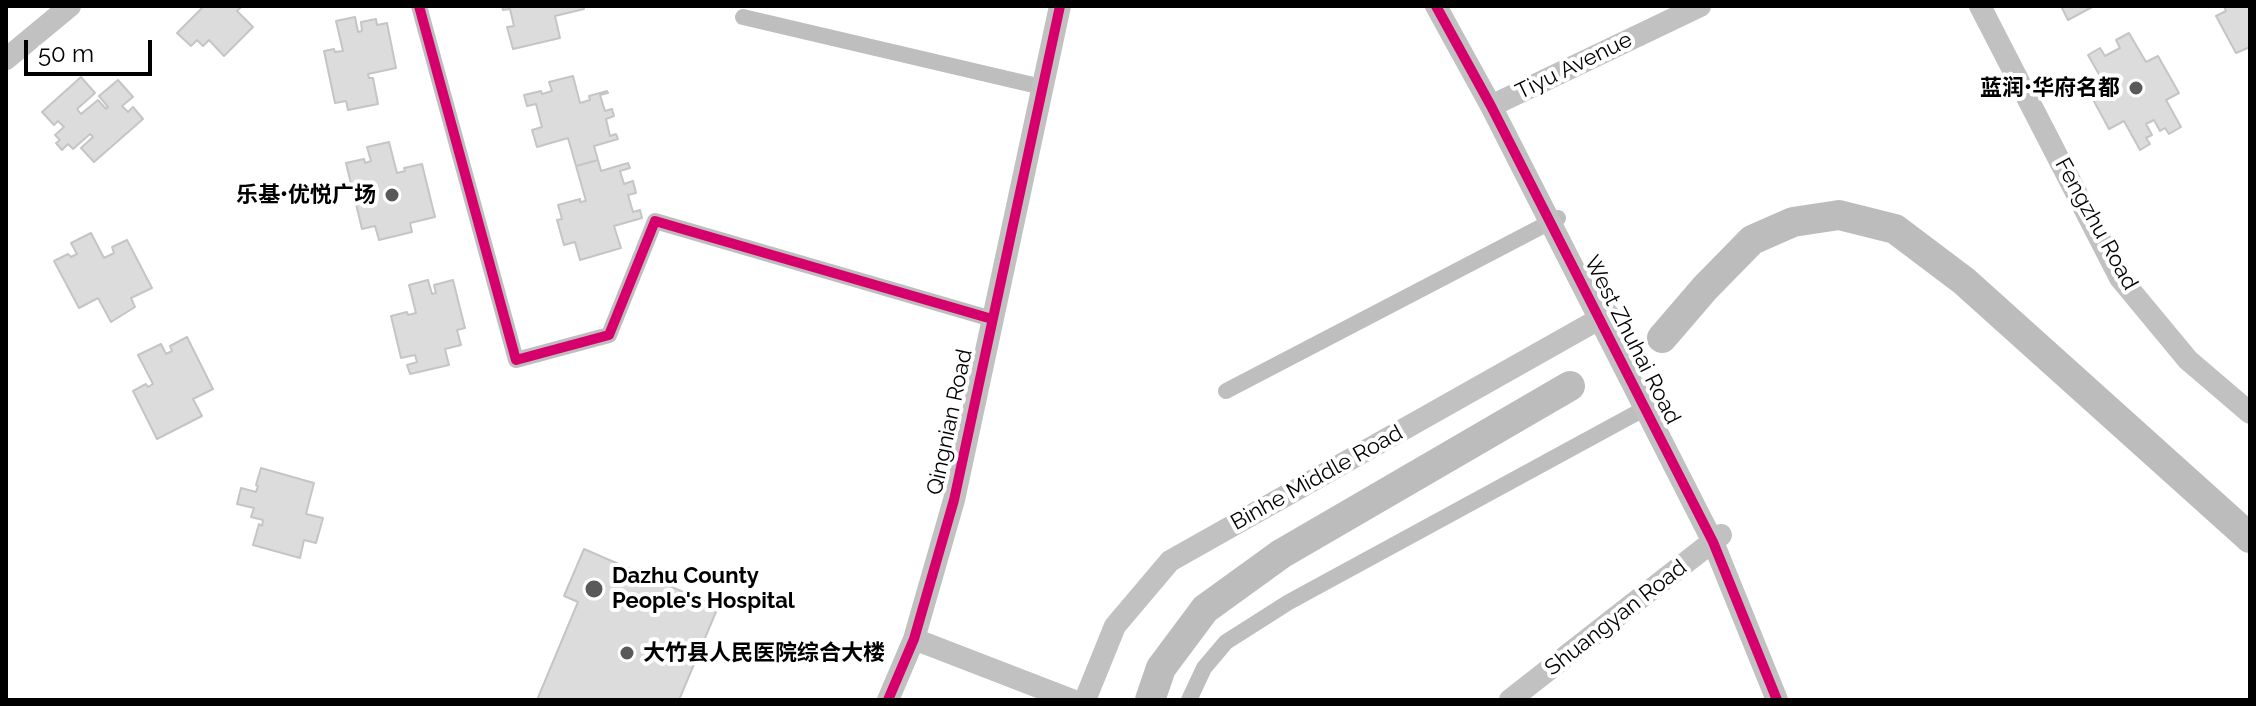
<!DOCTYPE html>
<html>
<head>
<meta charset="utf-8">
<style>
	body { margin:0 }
	#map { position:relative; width:2256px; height:706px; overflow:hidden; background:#fff; font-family:Raleway,sans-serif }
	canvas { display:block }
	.frame { position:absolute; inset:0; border:8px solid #000; pointer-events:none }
	.scale { position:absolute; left:24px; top:40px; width:128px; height:36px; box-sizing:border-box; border:4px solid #000; border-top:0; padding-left:10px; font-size:24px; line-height:28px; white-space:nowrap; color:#000; -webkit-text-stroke:6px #fff; paint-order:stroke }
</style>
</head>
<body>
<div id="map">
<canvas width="2256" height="706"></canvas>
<div class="frame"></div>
<div class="scale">50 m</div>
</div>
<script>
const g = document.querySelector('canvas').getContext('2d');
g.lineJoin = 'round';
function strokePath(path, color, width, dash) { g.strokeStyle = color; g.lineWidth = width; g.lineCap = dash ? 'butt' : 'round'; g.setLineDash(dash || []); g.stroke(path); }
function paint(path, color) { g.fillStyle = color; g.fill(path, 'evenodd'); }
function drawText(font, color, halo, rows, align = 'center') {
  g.font = font + ' Raleway,"Noto Sans SC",sans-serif'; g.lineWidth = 8; g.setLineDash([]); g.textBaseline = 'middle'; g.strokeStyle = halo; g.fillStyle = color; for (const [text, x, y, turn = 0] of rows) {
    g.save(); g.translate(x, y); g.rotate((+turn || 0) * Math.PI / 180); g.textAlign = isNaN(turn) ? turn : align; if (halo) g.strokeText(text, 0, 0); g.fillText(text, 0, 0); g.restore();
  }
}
strokePath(new Path2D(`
	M1662,338L1705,288L1752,240L1793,222L1839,215L1895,229L1964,281L2250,538
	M1150,700L1161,668L1205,609L1281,554L1570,386`), '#bcbcbc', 30);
const building = new Path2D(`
	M204,6H242L237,11L253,27L224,56L209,40L203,46L197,40L191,46L177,33Z
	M502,6H583L584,9L555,16L560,38L513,49L507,27L514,26L510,9L503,10Z
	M2061,6H2094L2068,20Z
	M2224,6H2250V47L2236,53L2216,16L2226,11Z
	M355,17L358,32L362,31L361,22L376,19L377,25L387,23L396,68L368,74L369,78H373L378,104L348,110L346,101L335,103L324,51L334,49L335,52L343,51L336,21Z
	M2129,33L2146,62L2158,56L2179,93L2166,100L2181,127L2169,134L2165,128L2160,131L2154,120L2146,124L2152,135L2146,138L2150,144L2140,150L2124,121L2109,129L2089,92L2104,83L2088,55L2100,48L2105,56L2120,48L2116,40Z
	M573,76L580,103L590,100L589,96L607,91L608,93L600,95L605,111L612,109L614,116L606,119L610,136L616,134L618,139L594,146L598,160L576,166L568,138L537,147L532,130L542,127L536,104L527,106L524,95L541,91L542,94L552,91L549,82Z
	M81,77L95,93L77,109L81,114L98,100L106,109L108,107L99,96L118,80L133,97L122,106L128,112L133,107L143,119L94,162L81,148L93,137L90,134L73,149L68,144L62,150L56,143L60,140L55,135L64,127L58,121L54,125L42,112Z
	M389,142L397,173L405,171L404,168L422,164L435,217L410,223L412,232L379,240L375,226L362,229L346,163L364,159L365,163L371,161L367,147Z
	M598,160L601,171L628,163L630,168L620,171L624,184L633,181L636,193L628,195L633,212L640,210L642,218L614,226L621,248L580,260L575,242L564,245L557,220L562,219L558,205L580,199V202L586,201L576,166Z
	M91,233L104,258L114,253L112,247L127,240L152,288L131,298L135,307L111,322L98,298L79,308L54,261L68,254L71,257L77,254L71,243Z
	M428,280L432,294L436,293L434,285L453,280L465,328L457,330L461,345L445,349L449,365L410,374L407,365L417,362L415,355L401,358L391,316L407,312L408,315L416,313L409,285Z
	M187,337L213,389L193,399L202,416L157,439L133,391L146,384L148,387L153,384L138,355L161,344L166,354L172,351L170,346Z
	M261,468L314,483L306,514L323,518L316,543L304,540L300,558L253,545L259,524L262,526L263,520L251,517L254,508L237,504L241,488L256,492L258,486L256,485Z
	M584,549L718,607L679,700H537L578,602L564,596Z`);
paint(building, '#dcdcdc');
strokePath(building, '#c5c5c5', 2);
strokePath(new Path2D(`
	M419,6L516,360L609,335L655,221L992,319
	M743,17L1042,87
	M1226,391L1558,218
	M1189,700L1204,668L1226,642L1289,602L1653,404`), '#bebebe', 16);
strokePath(new Path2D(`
	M1436,6L1491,106L1713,542L1777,700
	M1980,6L2120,278L2188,360L2250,413
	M6,59L70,6
	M1491,106L1700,6
	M914,639L1072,700
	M888,700L914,639L954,500L1060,6
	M1085,700L1115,626L1170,561L1608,314
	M1510,700L1721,535`), '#c1c1c1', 22);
strokePath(new Path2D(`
	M419,6L516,360L609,335L655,221L992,319
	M1436,6L1491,106L1713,542L1777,700
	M888,700L914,639L954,500L1060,6`), '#d6006c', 10);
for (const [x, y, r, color] of [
	[2136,88,8,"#595959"],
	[392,195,8,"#595959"],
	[594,589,10,"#595959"],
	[627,653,8,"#595959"]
]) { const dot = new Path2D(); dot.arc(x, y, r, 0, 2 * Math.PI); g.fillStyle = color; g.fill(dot); strokePath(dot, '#fff', 3); }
drawText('22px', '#000', '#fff', [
	["Tiyu Avenue",1574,66,-26],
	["Fengzhu Road",2096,224,61],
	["West Zhuhai Road",1632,340,63],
	["Qingnian Road",950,422,-78],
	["Binhe Middle Road",1317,478,-29],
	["Shuangyan Road",1616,618,-38]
]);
drawText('bold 22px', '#000', '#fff', [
	["蓝润•华府名都",2120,88],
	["乐基•优悦广场",376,195],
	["Dazhu County",612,576,"left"],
	["People's Hospital",612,601,"left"],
	["大竹县人民医院综合大楼",643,653,"left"]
], 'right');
</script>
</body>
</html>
